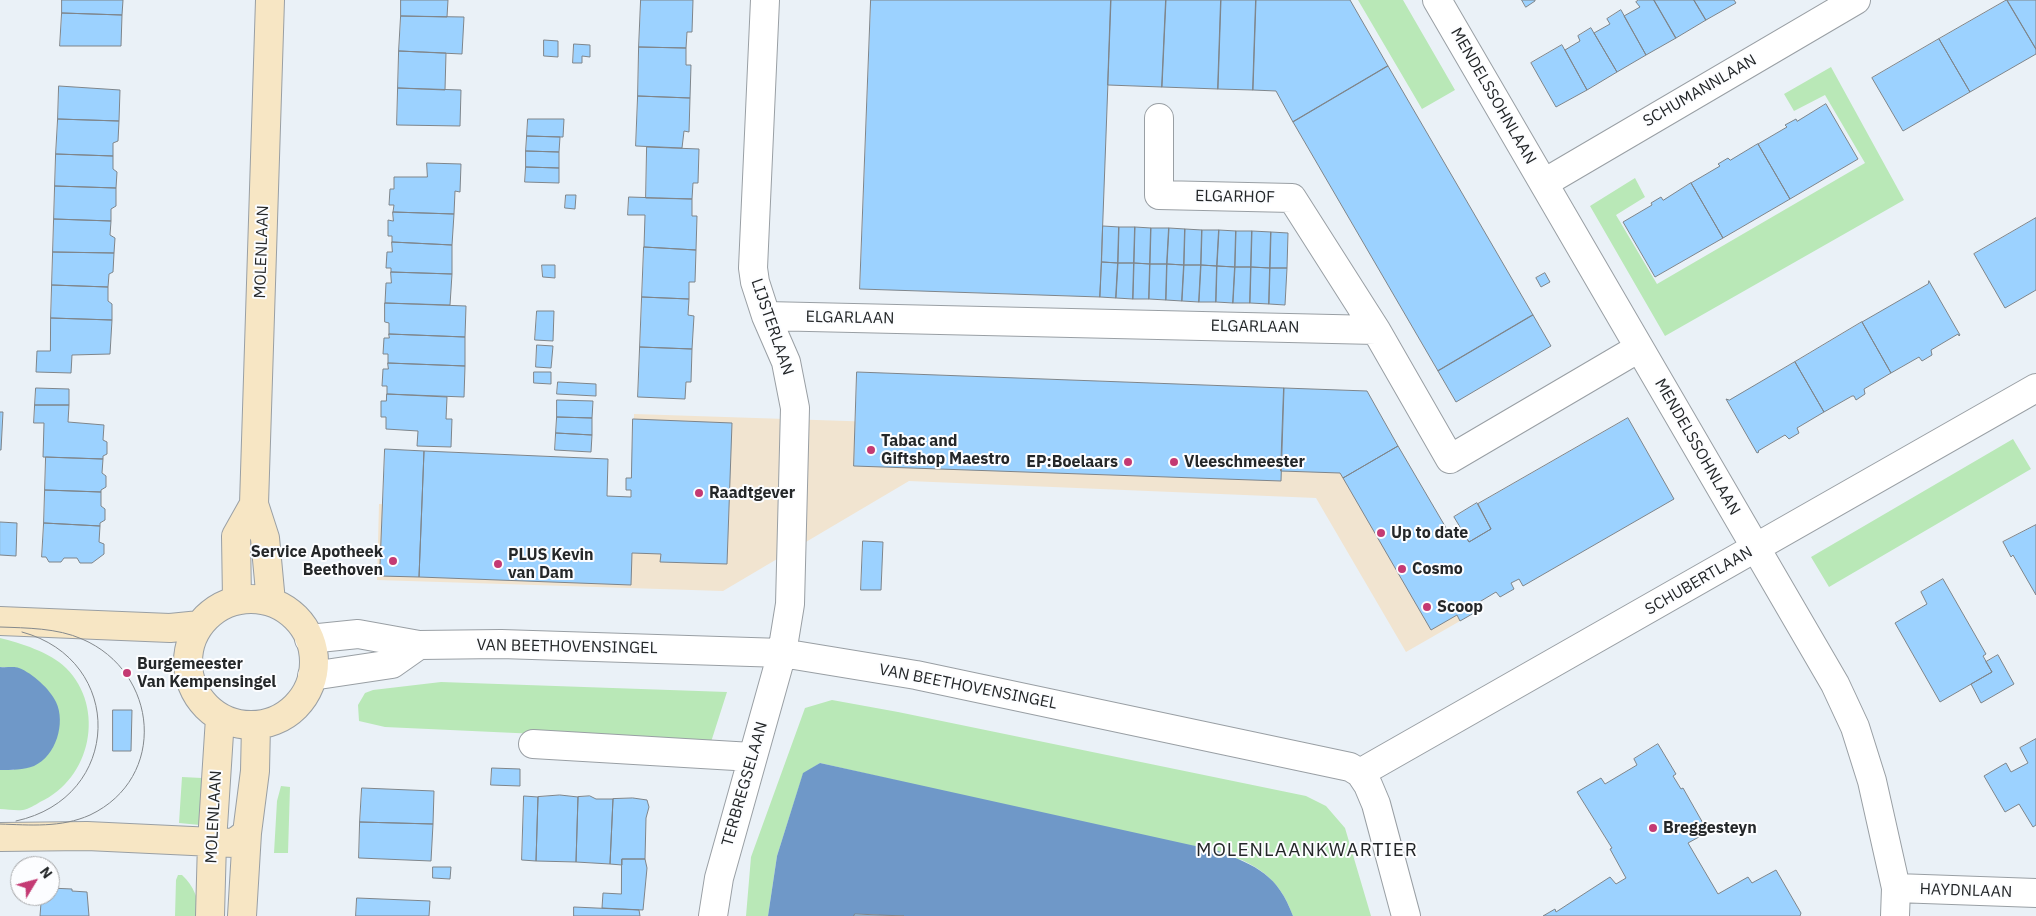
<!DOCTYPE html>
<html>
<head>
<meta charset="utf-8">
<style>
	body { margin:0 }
	#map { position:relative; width:2036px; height:916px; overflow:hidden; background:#eaf1f7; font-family:"IBM Plex Sans",sans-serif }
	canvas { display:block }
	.north { position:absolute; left:10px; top:856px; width:50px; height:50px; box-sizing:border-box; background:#fcfdff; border:1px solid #a6a7a9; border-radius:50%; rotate:53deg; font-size:14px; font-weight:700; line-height:20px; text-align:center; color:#242729 }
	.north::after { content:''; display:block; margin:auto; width:18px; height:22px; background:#c43a73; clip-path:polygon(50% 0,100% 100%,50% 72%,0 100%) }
</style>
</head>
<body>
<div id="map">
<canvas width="2036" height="916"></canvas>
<div class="north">N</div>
</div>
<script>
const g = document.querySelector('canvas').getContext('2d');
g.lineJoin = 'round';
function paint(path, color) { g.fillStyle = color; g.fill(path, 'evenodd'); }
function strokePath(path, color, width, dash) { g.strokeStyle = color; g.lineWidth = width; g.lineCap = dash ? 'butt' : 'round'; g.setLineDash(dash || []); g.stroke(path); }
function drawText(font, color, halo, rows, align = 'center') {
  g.font = font + ' "IBM Plex Sans",sans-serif'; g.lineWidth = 4; g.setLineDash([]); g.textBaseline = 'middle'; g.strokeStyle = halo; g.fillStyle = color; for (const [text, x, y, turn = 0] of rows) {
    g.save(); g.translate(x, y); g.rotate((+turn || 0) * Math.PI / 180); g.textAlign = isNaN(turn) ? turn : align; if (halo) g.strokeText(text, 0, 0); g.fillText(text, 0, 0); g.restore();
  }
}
paint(new Path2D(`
	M634,414L999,426L1355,442L1460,621L1406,652L1316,498L909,481L723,591L377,580L379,504L633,512Z`), '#f1e4d0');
paint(new Path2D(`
	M1358,0H1403L1455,90L1422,109Z
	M1831,67L1904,200L1665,336L1590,206L1635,178L1645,197L1616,215L1657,284L1865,163L1825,95L1794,111L1784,94Z
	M2013,439L2031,469L1829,587L1811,557Z
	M0,638C20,643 50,652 66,668C106,708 91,779 40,802C35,805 29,809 23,810C16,811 7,809 0,809V770H14L19,668L0,667Z
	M441,682L727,692L711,742L385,727L359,721L358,705L365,693L373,690Z
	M832,700L898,712L1306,796L1326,806L1345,828L1371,916H1293C1283,888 1269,873 1242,860L820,763L803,774L777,856L768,916H746L751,857L805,708Z
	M182,777L202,778L200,825L179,823Z
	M281,786L290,787L288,853H274L277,801Z
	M178,875H182C194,886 199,900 200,916H175L176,880Z`), '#b9e8b7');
paint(new Path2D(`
	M0,667C6,668 14,666 19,668C32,673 50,689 56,702C66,723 56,756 34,766C24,770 11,770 0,770Z
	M820,763L1218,851C1257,866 1278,875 1293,916H904L856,914L854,916H768L777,856L803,773Z`), '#6f98c8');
const building = new Path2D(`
	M62,0H123L122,15L62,13Z
	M401,0H448L447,17L401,16Z
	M641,0H693L692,32H687L686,48L639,47Z
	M871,0H1111L1100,297L860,289Z
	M1111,0H1166L1162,87L1108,85Z
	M1166,0H1221L1218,89L1162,87Z
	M1221,0H1256L1253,90L1218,89Z
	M1256,0H1350L1388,66L1293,122L1276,91L1253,90Z
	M1522,0H1535V1L1526,7Z
	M1639,0H1654L1676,38L1646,55L1624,16L1640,7L1636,2Z
	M1654,0H1694L1706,20L1676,38Z
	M1694,0H1734L1736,3L1706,20Z
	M2007,0L2036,49V54L1970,92L1939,39Z
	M2007,0H2036V49Z
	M1621,10L1646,55L1617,72L1594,33L1610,24L1607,19Z
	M62,13L122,15L121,46H60Z
	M401,16L464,17L462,54L399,51Z
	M1591,28L1617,72L1587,90L1565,50L1580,41L1578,36Z
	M1939,39L1970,92L1903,131L1872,78Z
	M544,40L558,41V57L544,56Z
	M574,44L590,45V57L582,56V63H573Z
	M1562,45L1587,90L1556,107L1531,63Z
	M639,47L686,48V65H691L690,98L638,96Z
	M399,51L446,53L445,90L398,88Z
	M1388,66L1533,315L1438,371L1293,122Z
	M59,86L120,90L119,121L58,119Z
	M398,88L461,90L460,126L397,125Z
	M638,96L690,98L689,132L684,131L682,148L636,146Z
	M1826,104L1858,159L1790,199L1758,144L1787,127L1785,125L1796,119L1797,121Z
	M58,119L119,121L118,141L113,143V156L56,154Z
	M528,119H564L563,137L527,136Z
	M527,136L560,137L559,152L526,151Z
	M1758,144L1790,199L1723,238L1691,183L1720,166L1718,164L1728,158L1730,160Z
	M647,147L699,149L698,183H693L692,199L646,198Z
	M526,151L559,152V168L526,167Z
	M56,154L113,156V169L117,172L116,188L55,186Z
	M427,163L461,164L460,192L455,191L454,214L393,212L394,205H389L390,189H394V177H427Z
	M526,167L559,168V183L525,182Z
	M1691,183L1723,238L1655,277L1623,222L1652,205L1651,203L1661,197L1663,200Z
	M55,186L116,188V206L111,209V221L54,219Z
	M566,195H576L575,209L565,208Z
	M629,197L692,199V216H697L696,250L644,247L645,215H628Z
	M393,212L454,214L452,245L392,242V236H388V220L393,221Z
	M2036,218V290L2005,308L1974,254Z
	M54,219L111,221L110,235L115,238L114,253L53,252Z
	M1103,226L1119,227L1118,263L1102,262Z
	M1119,227H1135L1134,263H1118Z
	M1135,227L1151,228L1150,264L1134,263Z
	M1151,228H1169L1167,264H1150Z
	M1169,228L1185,229L1184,265L1167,264Z
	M1185,229L1202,230L1201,265H1184Z
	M1202,230H1219L1217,266L1201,265Z
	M1219,230L1236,231L1235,267L1217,266Z
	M1236,231H1252L1251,267H1235Z
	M1252,231L1271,232L1270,268L1251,267Z
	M1271,232L1288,233L1287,268H1270Z
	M392,242L452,245V274L391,272V268H386L387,252H392Z
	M644,247L696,250L695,282H689V299L642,297Z
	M53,252L114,253L113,272L109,274L108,287L52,285Z
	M1102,262L1118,263L1116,298L1100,297Z
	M1118,263H1134L1133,299L1116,298Z
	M1134,263L1150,264L1149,299H1133Z
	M1150,264H1167L1166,300L1149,299Z
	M1167,264L1184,265L1182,301L1166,300Z
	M542,265H555V278L543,277Z
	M1184,265H1201L1199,302L1182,301Z
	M1201,265L1217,266L1216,302H1199Z
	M1217,266L1235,267L1233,303L1216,302Z
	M1235,267H1251L1250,303H1233Z
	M1251,267L1270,268L1269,304L1250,303Z
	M1270,268H1287L1285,305L1269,304Z
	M391,272L452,274L450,305L385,303L386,283H391Z
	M1545,273L1550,282L1541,287L1536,278Z
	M1929,281L1960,335L1959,336L1958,334L1931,350L1932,355L1922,361L1919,357L1891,373L1862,322L1928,284Z
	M52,285L108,287V301L112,304V320L51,318Z
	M642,297L689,299L688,315L694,316L692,349L640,347Z
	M385,303L466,306L465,337L389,334V323L385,322Z
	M537,311H554L553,341L535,340Z
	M1533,315L1551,346L1456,402L1438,371Z
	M51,318L112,320L110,354L72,355L71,373L36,372L37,351H50Z
	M1862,322L1891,373L1864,389L1865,394L1856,400L1854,396H1852L1824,412L1795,362Z
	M389,334L465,337V366L388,363V354H383L384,338H389Z
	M537,345L553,346L551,368L536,367Z
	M640,347L692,349L691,382H686L685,399L638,397Z
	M1795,362L1824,412L1797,428L1799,433L1789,439L1785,435L1758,451L1759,452L1757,453L1726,399L1729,400Z
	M388,363L465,366L464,397L387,394V386H382L383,369H388Z
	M534,372H551V384L534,383Z
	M857,372L1284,388L1281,481L854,466Z
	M558,382L596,384V396L557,394Z
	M36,388L69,389V405H35Z
	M1284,388L1367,391L1398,446L1343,478L1340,473L1281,471Z
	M387,394L447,397L446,419H452L451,447L417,446L418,431L386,429V417H381V401H386Z
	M557,400L593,401L592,418L557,417Z
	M35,405H69L68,422L104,425L103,440L107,442V454L103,456V459L43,457L44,423H34Z
	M0,412H3L1,450H0Z
	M557,417L592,418V435L556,433Z
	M1628,418L1674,499L1523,586L1519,579L1511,583L1514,589L1500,597L1496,592L1471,607L1474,613L1460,621L1457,615L1431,630L1343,478L1398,446L1452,538L1463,532L1469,542L1491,529L1478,504Z
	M633,419L732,423L727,564L660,562L661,554L632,553L631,585L419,577L424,451L608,459L607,496L631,497V490H626V478H631Z
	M556,433L592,435L591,452L555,450Z
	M385,449L424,451L419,577L380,576Z
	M46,457L103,459L102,473L106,476V487L101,490V492L45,490Z
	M45,490L101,492V506L105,509V520L100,523V526L44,523Z
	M1477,503L1491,529L1469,542L1454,517Z
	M0,522L17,523L16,556L0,555Z
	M44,523L100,526L99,542L104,544V554L92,563H80L77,558H64L61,562H49L46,557H42Z
	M2036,525V595L2013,555L2011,557L2003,542Z
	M863,541L883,542L881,590H861Z
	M1943,579L1986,654L1983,656L1992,672L1940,702L1895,623L1927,604L1921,592Z
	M1998,655L2014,684L1981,703L1971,684L1992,672L1986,662Z
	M113,710H132L131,751H113Z
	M2036,739V825L2033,827L2019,804L2005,812L1984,776L2006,763L2011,772L2028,763L2020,748Z
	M1658,744L1676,774L1673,776L1681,789L1683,788L1708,832L1688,843L1718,894L1748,877L1752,883L1776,870L1801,913L1800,916H1543L1555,909L1556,912L1610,877L1616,884L1626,878L1610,849L1612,848L1577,792L1601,778L1605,784L1637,765L1634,759Z
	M492,768L520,769V786L491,785Z
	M362,788L434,791L433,824L360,822Z
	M560,795L578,797L576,862L536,861L538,797Z
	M524,796L538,797L536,861L522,860Z
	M590,796L596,799H613L610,864L576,862L578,797Z
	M633,798L647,800L649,807L646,818L645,859H622V865L610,864L613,799Z
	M360,822L433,824L431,861L359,858Z
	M622,859H645L647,868L643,910L602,908L603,893L621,894Z
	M433,867H451L450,879L433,878Z
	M50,888L72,889V891L87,892L89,916H40L41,903L25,902L26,896H50Z
	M357,898L430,901L429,916H356Z
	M574,907L639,910L640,916H574Z
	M855,914L904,916H854Z`);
paint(building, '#9cd2ff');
strokePath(building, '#7f858a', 1);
const street = new Path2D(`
	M1437,0L1835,684L1855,727L1872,781L1896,888L1895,916
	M1159,118V195L1292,198L1376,330
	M1544,183L1856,0
	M766,316L1376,330L1450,459L1639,348
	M309,639L358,634L419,645L501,644L782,653L916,675L1350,767L1360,773L1368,785L1376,804L1406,916
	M312,676L392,664L419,645
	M533,744L752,757
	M1360,773L2036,388
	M1896,888L2036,893
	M713,916L719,878L782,653L790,604L795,408L786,362L766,316L755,282L753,268L765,0`);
const secondary = new Path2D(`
	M270,0L254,504L265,538L271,602
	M188 662a63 63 0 1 1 126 0a63 63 0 1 1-126 0Z
	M237,600L236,536L254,504
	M0,621L170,628L200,625
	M0,837L87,836L234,843L247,833
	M210,916L212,842L220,718
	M242,916L247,833L255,771L256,725`);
strokePath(street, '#999fa4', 30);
strokePath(secondary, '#999fa4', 30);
strokePath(street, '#fff', 28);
strokePath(secondary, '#f7e6c4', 28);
strokePath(new Path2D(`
	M0,627C27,628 57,628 82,639C159,672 168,778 90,815C61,828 30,825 0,824
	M16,821C123,798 126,660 22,632`), '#83888c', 1);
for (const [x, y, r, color] of [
	[871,450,5,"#c43a73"],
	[1128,462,5,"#c43a73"],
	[1174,462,5,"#c43a73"],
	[699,493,5,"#c43a73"],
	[1381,533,5,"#c43a73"],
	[393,561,5,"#c43a73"],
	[498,564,5,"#c43a73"],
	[1402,569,5,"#c43a73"],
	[1427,607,5,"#c43a73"],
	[127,673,5,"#c43a73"],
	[1653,828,5,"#c43a73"]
]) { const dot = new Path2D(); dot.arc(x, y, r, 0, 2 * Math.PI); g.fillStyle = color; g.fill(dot); strokePath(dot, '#fcfdff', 2); }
drawText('16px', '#242729', '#fcfdff', [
	["SCHUMANNLAAN",1700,91,-30],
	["MENDELSSOHNLAAN",1493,96,60],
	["ELGARHOF",1235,197,1],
	["MOLENLAAN",262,252,-88],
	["ELGARLAAN",850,318,1],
	["LIJSTERLAAN",772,327,71],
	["ELGARLAAN",1255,327,1],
	["MENDELSSOHNLAAN",1697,447,60],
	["SCHUBERTLAAN",1699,581,-30],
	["VAN BEETHOVENSINGEL",567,647,1],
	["VAN BEETHOVENSINGEL",968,687,11],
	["TERBREGSELAAN",745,784,-74],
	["MOLENLAAN",214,817,-87],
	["HAYDNLAAN",1966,891,2]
]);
drawText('bold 16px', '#242729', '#fcfdff', [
	["Tabac and",881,441],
	["Giftshop Maestro",881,459],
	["EP:Boelaars",1118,462,"right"],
	["Vleeschmeester",1184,462],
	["Raadtgever",709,493],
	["Up to date",1391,533],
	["Service Apotheek",383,552,"right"],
	["Beethoven",383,570,"right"],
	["PLUS Kevin",508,555],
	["van Dam",508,573],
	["Cosmo",1412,569],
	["Scoop",1437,607],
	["Burgemeester",137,664],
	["Van Kempensingel",137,682],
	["Breggesteyn",1663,828]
], 'left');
g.letterSpacing = '1px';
drawText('19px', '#242729', '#fcfdff', [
	["MOLENLAANKWARTIER",1307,851]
]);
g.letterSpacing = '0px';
</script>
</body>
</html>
